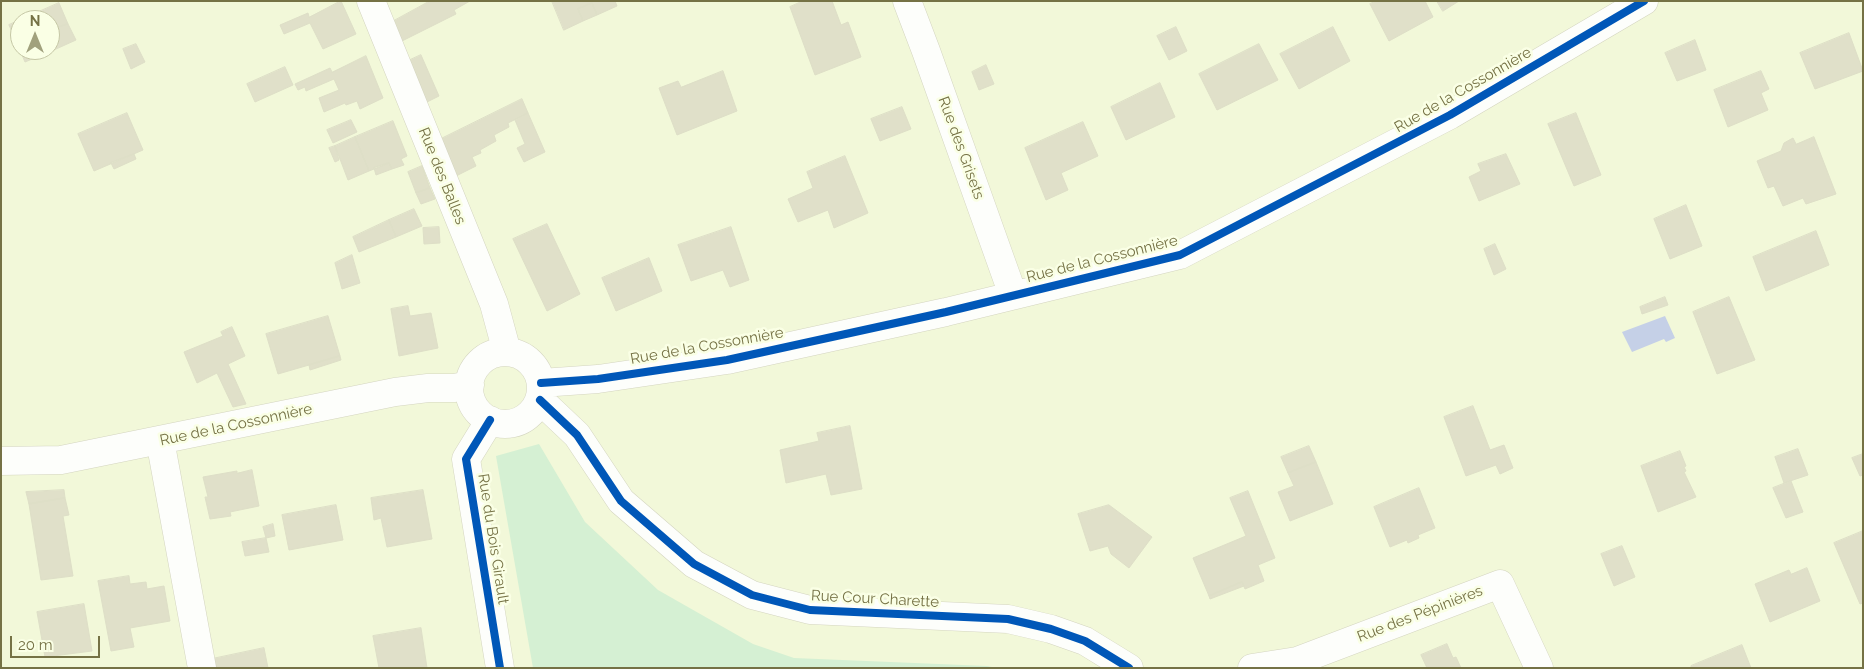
<!DOCTYPE html>
<html>
<head>
<meta charset="utf-8">
<style>
	body { margin:0 }
	#map { position:relative; width:1864px; height:669px; overflow:hidden; background:#f3f7e5; font-family:Raleway,sans-serif }
	canvas { display:block }
	.frame { position:absolute; inset:0; border:2px solid #757245; pointer-events:none }
	.north { position:absolute; left:10px; top:10px; width:50px; height:50px; box-sizing:border-box; background:#faffe5; border:1px solid #c5c7a5; border-radius:50%; rotate:0deg; font-size:14px; font-weight:700; line-height:20px; text-align:center; color:#757245 }
	.north::after { content:''; display:block; margin:auto; width:18px; height:22px; background:#a1a17d; clip-path:polygon(50% 0,100% 100%,50% 72%,0 100%) }
	.scale { position:absolute; left:10px; top:636px; width:90px; height:22px; box-sizing:border-box; border:2px solid #757245; border-top:0; padding-left:6px; font-size:15px; line-height:18px; white-space:nowrap; color:#757245; -webkit-text-stroke:4px #faffe5; paint-order:stroke }
</style>
</head>
<body>
<div id="map">
<canvas width="1864" height="669"></canvas>
<div class="frame"></div>
<div class="north">N</div>
<div class="scale">20 m</div>
</div>
<script>
const g = document.querySelector('canvas').getContext('2d');
g.lineJoin = 'round';
function paint(path, color) { g.fillStyle = color; g.fill(path, 'evenodd'); }
function strokePath(path, color, width, dash) { g.strokeStyle = color; g.lineWidth = width; g.lineCap = dash ? 'butt' : 'round'; g.setLineDash(dash || []); g.stroke(path); }
function drawText(font, color, halo, rows, align = 'center') {
  g.font = font + ' Raleway,sans-serif'; g.lineWidth = 5; g.setLineDash([]); g.textBaseline = 'middle'; g.strokeStyle = halo; g.fillStyle = color; for (const [text, x, y, turn = 0] of rows) {
    g.save(); g.translate(x, y); g.rotate((+turn || 0) * Math.PI / 180); g.textAlign = isNaN(turn) ? turn : align; if (halo) g.strokeText(text, 0, 0); g.fillText(text, 0, 0); g.restore();
  }
}
paint(new Path2D(`
	M1,1H1863V668H1ZM20,20H50V50H20Z`), '#f2f8d9');
paint(new Path2D(`
	M539,444L585,522L658,590L753,644L794,658L987,666L997,668H533L496,456Z`), '#d5f0d3');
paint(new Path2D(`
	M1665,316L1675,338L1666,342L1664,339L1632,352L1622,332Z`), '#c5d0e7');
const building = new Path2D(`
	M341,1L356,34L323,49L310,23L284,34L280,25L308,13L309,17Z
	M430,1H470L454,10L456,14L400,42L392,22Z
	M552,1H615L617,6L597,15L592,3L578,9L583,21L564,30Z
	M803,1H832L841,25L848,22L861,57L815,75L790,7Z
	M1376,1H1425L1433,17L1389,41L1370,4Z
	M1437,1H1459L1443,11Z
	M59,3L68,24L50,30V20H20V50L9,25Z
	M592,3L597,15L583,21L578,9Z
	M68,24L76,40L56,49L50,36V30Z
	M1176,27L1187,51L1169,60L1157,36Z
	M1333,27L1350,61L1299,89L1280,54Z
	M1849,33L1863,71L1815,89L1800,53Z
	M50,36L56,49L25,62L20,50H50Z
	M1695,40L1706,70L1677,81L1665,53Z
	M136,44L145,62L131,69L123,49Z
	M1259,44L1278,80L1217,110L1199,74Z
	M421,55L439,96L425,103L408,61Z
	M366,56L383,98L360,109L357,101L346,105L345,103L324,112L319,98L339,90L334,79L306,91L305,87L298,90L295,84L330,68L332,72Z
	M986,65L994,84L979,90L972,72Z
	M285,67L293,85L255,102L247,84Z
	M723,71L737,111L677,135L659,88L678,81L681,87Z
	M1761,71L1769,89L1761,93L1768,110L1728,127L1714,90Z
	M1160,83L1175,117L1126,140L1111,107Z
	M522,99L528,113L508,123L509,127L494,135L496,141L480,150L481,153L472,157L476,166L456,176L441,139Z
	M902,107L911,129L880,141L871,119Z
	M127,113L143,150L94,171L78,134Z
	M528,113L545,152L524,162L517,148L525,144L515,120Z
	M1576,113L1601,175L1574,186L1548,124Z
	M351,120L357,132L333,143L327,130Z
	M393,121L407,156L401,159L404,165L392,169L389,163L369,171L355,137Z
	M1083,122L1098,156L1061,173L1068,190L1046,200L1025,148Z
	M355,137L369,171L348,180L335,146Z
	M1814,137L1836,194L1806,204L1803,198L1783,206L1774,186L1768,188L1757,161L1781,151L1784,143L1793,138L1796,144Z
	M335,146L339,160L335,162L329,148Z
	M134,154L136,159L114,169L111,163Z
	M1506,154L1520,184L1479,201L1469,177L1481,171L1478,164Z
	M845,156L868,213L834,228L828,210L798,222L788,199L813,188L807,172Z
	M389,163L392,169L376,175L374,168Z
	M422,166L430,188L416,193L408,172Z
	M430,188L435,199L421,204L416,193Z
	M1686,205L1702,246L1670,259L1654,219Z
	M414,209L422,226L396,237L389,220Z
	M389,220L396,237L359,252L353,237Z
	M547,224L580,294L547,311L513,239Z
	M439,227L440,243L424,244L423,228Z
	M731,227L749,280L730,287L723,270L691,281L678,245Z
	M1816,231L1829,265L1766,291L1753,257Z
	M1495,244L1506,269L1494,275L1484,249Z
	M352,255L360,283L342,289L335,263Z
	M649,258L662,291L616,311L602,278Z
	M1665,297L1668,305L1642,314L1640,307Z
	M1729,297L1755,360L1717,374L1693,312Z
	M408,306L410,316L431,313L438,348L399,356L391,309Z
	M328,316L340,356L278,374L266,334Z
	M232,327L245,356L228,364L246,404L233,407L217,373L197,383L184,352L223,336L221,332Z
	M340,356L341,360L310,370L309,365Z
	M1473,406L1490,450L1504,445L1513,468L1500,474L1496,465L1466,476L1444,417Z
	M850,426L862,489L831,495L826,474L786,483L780,450L819,441L817,433Z
	M1309,446L1316,462L1288,473L1281,457Z
	M1798,449L1808,475L1784,483L1775,457Z
	M1680,451L1686,466L1684,467L1686,471L1684,472L1696,497L1658,512L1641,466Z
	M1863,454V475L1860,476L1852,458Z
	M1316,462L1333,504L1290,521L1278,492L1294,486L1288,473Z
	M252,470L259,506L230,512L231,516L210,519L205,497H208L203,477L237,471V473Z
	M1791,481L1803,512L1786,518L1773,488Z
	M1419,488L1435,528L1418,535L1419,538L1408,543L1407,540L1390,547L1374,507Z
	M64,490L65,498L29,504L26,492Z
	M423,490L432,539L387,547L381,518L374,520L371,498Z
	M1248,491L1275,558L1258,565L1264,581L1245,589L1242,582L1209,596L1193,558L1246,536L1230,498Z
	M65,498L69,515L63,516L73,576L41,580L29,504Z
	M336,505L343,540L289,550L282,515Z
	M1109,505L1152,537L1129,568L1111,554L1108,546L1090,551L1078,514Z
	M273,524L275,536L266,538L263,527Z
	M1863,531V603L1860,604L1834,543Z
	M266,538L269,552L245,556L242,542Z
	M1622,546L1635,577L1614,586L1601,554Z
	M1807,568L1820,601L1770,622L1755,584L1789,570L1791,574Z
	M129,576L130,584L146,582L147,589L164,586L170,621L130,628L134,647L111,651L98,581Z
	M1242,582L1244,586L1210,599L1209,596Z
	M84,604L92,651L45,657L37,612Z
	M421,628L427,668H379L373,636Z
	M1447,644L1453,658L1456,657L1461,668H1427L1421,655Z
	M1742,645L1751,668H1691V666Z
	M264,648L268,668H214L212,659Z`);
paint(building, '#e0e0c9');
strokePath(building, '#dedfc7', 1);
const minor = new Path2D(`
	M371,1L494,304L507,352
	M907,1L926,51L1013,295
	M469 388a36 36 0 1 1 72 0a36 36 0 1 1-72 0Z
	M541,383L598,379L727,360L946,312L1180,255L1450,115L1644,1
	M540,400L577,435L621,501L694,564L752,595L810,610L1008,619L1051,629L1085,641L1129,668
	M490,420L466,459L500,668
	M160,440L202,668
	M1,461L61,460L395,392L428,388H454L470,385
	M1252,668L1297,661L1500,584L1539,668`);
strokePath(minor, '#d4d5c0', 29);
strokePath(minor, '#fdfefb', 28);
strokePath(new Path2D(`
	M541,383L598,379L727,360L946,312L1180,255L1450,115L1644,1
	M540,400L577,435L621,501L694,564L752,595L810,610L1008,619L1051,629L1085,641L1129,668
	M490,420L466,459L500,668`), '#0057b8', 8);
drawText('15px', '#757245', '#faffe5', [
	["Rue de la Cossonnière",1463,90,-30],
	["Rue des Grisets",961,148,70],
	["Rue des Balles",442,176,68],
	["Rue de la Cossonnière",1102,259,-14],
	["Rue de la Cossonnière",707,346,-10],
	["Rue de la Cossonnière",236,425,-12],
	["Rue du Bois Girault",493,539,81],
	["Rue Cour Charette",875,599,3],
	["Rue des Pépinières",1420,614,-21]
]);
</script>
</body>
</html>
